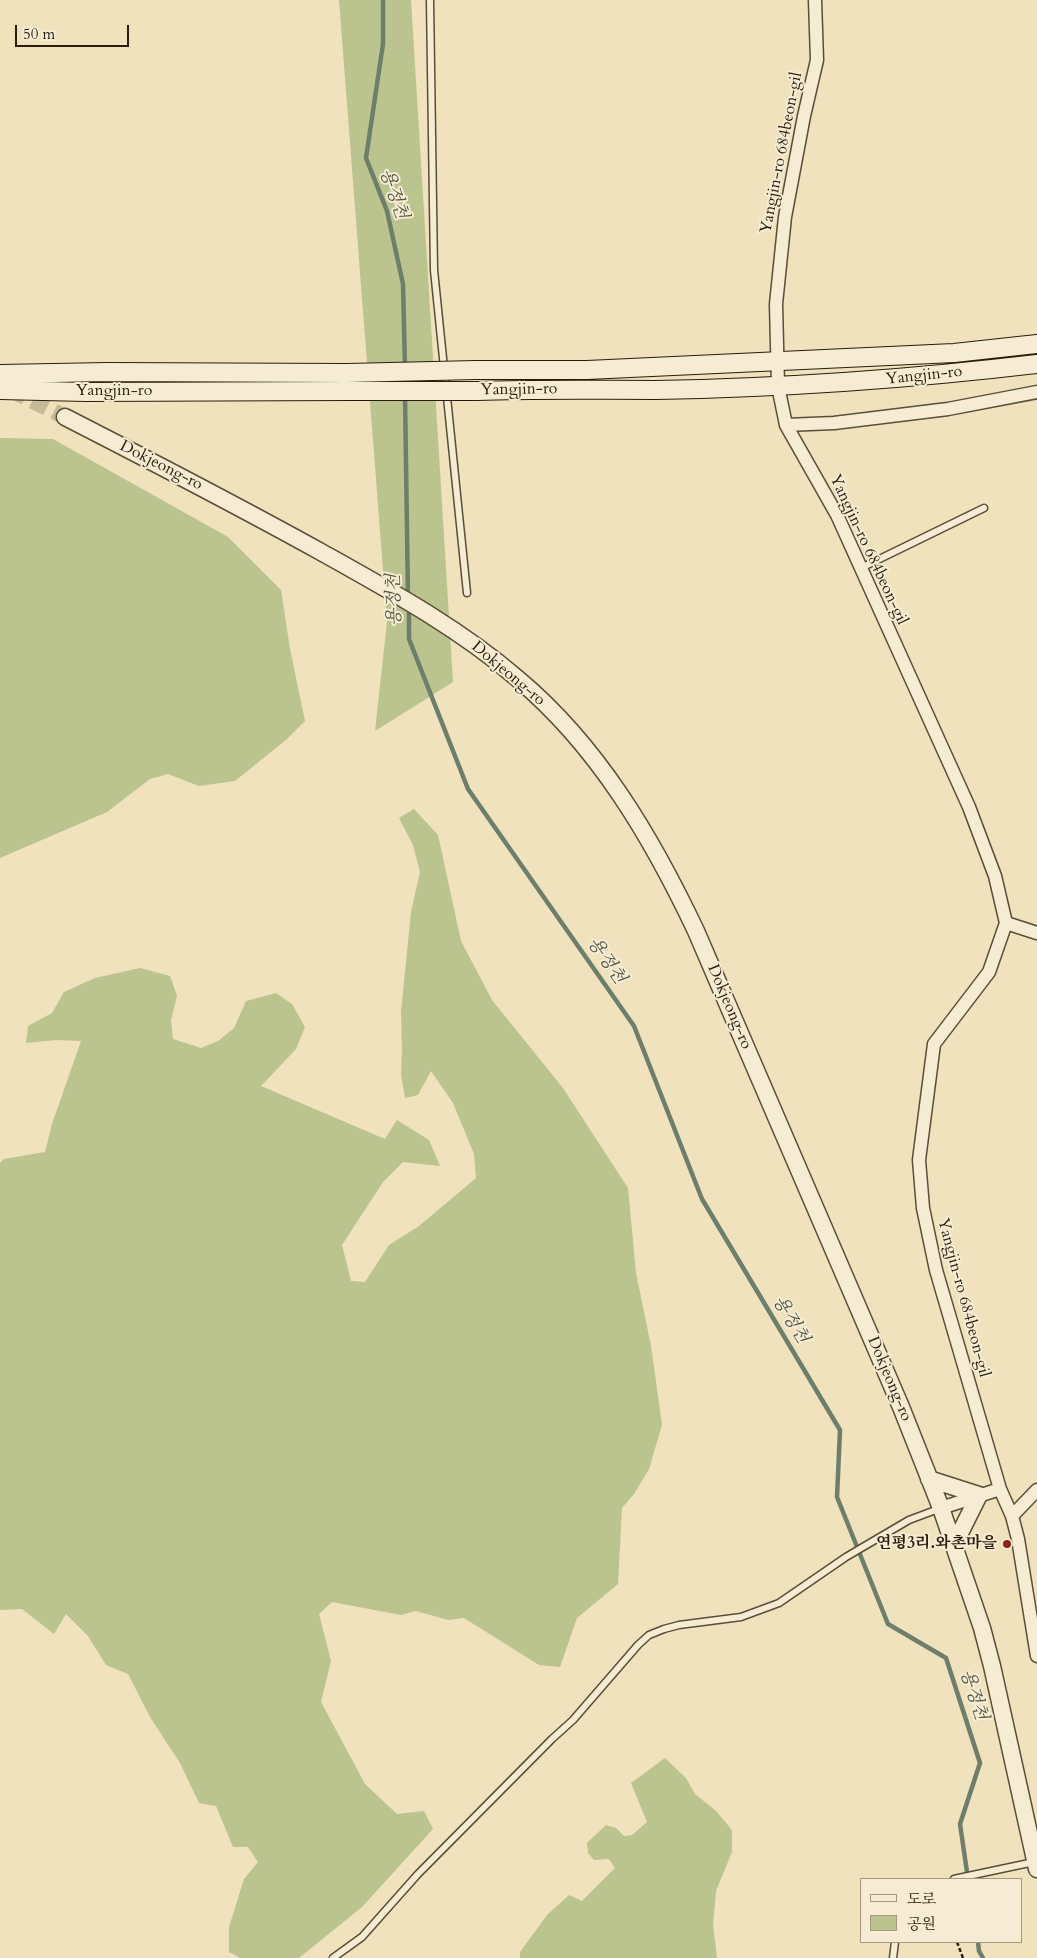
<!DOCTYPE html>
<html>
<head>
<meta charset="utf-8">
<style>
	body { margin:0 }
	#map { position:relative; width:1037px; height:1958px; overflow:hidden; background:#efe2bc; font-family:Cardo,"Noto Serif KR",serif }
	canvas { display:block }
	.legend { position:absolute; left:860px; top:1878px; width:162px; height:65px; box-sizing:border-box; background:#f5ecd3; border:1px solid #a39983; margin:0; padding:6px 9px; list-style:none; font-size:15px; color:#291c0c }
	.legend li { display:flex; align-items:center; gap:10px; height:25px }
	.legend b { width:25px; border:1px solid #a39983 }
	.scale { position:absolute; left:15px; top:25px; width:114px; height:22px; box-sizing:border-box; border:2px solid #291c0c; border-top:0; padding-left:6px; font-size:15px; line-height:18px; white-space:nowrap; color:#291c0c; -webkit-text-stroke:4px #f5ecd3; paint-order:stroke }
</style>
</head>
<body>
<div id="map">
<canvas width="1037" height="1958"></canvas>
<ul class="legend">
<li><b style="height:6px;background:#f5ecd3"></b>도로</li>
<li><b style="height:14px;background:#bbc38f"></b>공원</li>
</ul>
<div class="scale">50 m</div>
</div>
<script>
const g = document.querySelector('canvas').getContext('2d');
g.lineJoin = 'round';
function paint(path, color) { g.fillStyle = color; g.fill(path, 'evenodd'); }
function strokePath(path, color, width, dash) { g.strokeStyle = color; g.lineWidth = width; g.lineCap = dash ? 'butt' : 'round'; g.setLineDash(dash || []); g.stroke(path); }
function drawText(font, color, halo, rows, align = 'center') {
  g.font = font + ' Cardo,"Noto Serif KR",serif'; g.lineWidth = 4; g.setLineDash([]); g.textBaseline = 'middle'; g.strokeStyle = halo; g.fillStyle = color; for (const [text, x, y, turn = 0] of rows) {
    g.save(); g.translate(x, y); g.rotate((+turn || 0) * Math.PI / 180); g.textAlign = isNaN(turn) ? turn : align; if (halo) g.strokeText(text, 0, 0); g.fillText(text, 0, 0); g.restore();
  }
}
paint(new Path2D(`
	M339,0H411L453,682L375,731L387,622Z
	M0,438L53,439L228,537L281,590L290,649L305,721L287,739L235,781L199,786L168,774L150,779L107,812L0,858Z
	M414,809L438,835L461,941L492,1000L563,1088L628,1188L636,1273L651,1346L662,1425L649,1469L634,1494L622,1508L618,1584L577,1618L560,1667L539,1665L464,1618L448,1620L416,1611L401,1615L332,1602L319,1614L331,1661L321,1702L365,1784L397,1814L424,1811L433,1829L362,1907L299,1958H240L229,1952V1927L244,1879L258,1862L248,1847H233L216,1806L199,1803L180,1763L150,1717L128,1674L106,1665L88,1636L66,1614L54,1634L22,1609L0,1610V1163L4,1159L45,1152L52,1124L81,1041L56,1040L26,1043L28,1026L52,1013L64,992L95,978L140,968L170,976L177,996L171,1020L173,1039L201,1048L218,1041L234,1028L246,1001L276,993L292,1004L305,1027L296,1049L261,1086L385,1139L397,1120L429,1140L440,1166L403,1162L383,1182L342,1245L351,1281L365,1282L389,1245L419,1226L476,1178L474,1154L453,1103L431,1071L418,1095L405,1098L401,1075L402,1050L401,1012L411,912L420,872L413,845L399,818Z
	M665,1758L686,1778L695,1794L716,1811L732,1830V1852L716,1891L713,1925L717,1958H520V1952L547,1915L569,1895L582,1901L615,1868L609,1859L594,1860L588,1853L587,1843L606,1825L616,1828L624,1836L632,1835L647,1822L631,1783Z`), '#bbc38f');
strokePath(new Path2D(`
	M383,0V44L366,158L387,211L403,284L405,368
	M405,396L408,598
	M409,606V639L468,789L634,1026L702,1199L840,1430L837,1497L888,1624L946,1658L980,1763L960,1824L968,1879
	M978,1942L979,1951L983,1958`), '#6d7e6b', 4.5);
strokePath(new Path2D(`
	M11,390L65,417`), '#c7ba99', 16, [16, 8]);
const service = new Path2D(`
	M430,0L434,270L467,593
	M861,568L984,508
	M954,1879L1034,1862
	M333,1958L362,1937L418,1874L552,1739L573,1720L638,1645L649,1635L664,1629L679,1625L741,1617L779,1603L846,1557L909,1520L941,1508
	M893,1958L895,1942`);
const minor = new Path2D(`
	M815,0L817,60L804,116L785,217L776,304L778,386L786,425L837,515L969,807L995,876L1006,923L989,972L934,1044L919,1160L923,1208L936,1270L1000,1489L1012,1516L1018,1539L1037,1656
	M786,425L834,423L948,409L1037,392
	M1006,923L1037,933
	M941,1508L1000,1489
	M1012,1516L1037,1490`);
const tertiary = new Path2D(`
	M65,417C151,461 236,505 321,552C389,590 459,628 518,679C598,746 652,838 696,931L901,1407L941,1508L982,1628L992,1666L1037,1869
	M929,1479L979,1495L954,1545`);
const secondary = new Path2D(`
	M476,370H587L954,353L1037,344
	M0,374L107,372L347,373
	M0,390L86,392L348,391
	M477,391C536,389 595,390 655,390C783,388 910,379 1037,364`);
strokePath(service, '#5a4e38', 9);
strokePath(minor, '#5a4e38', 15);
strokePath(tertiary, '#5a4e38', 19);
strokePath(secondary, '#291c0c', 20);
strokePath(new Path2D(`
	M957,1942L963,1958`), '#291c0c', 2.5, [4, 2.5]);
strokePath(service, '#f5ecd3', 6);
strokePath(minor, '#f5ecd3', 12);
strokePath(tertiary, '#f5ecd3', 16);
strokePath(secondary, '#f5ecd3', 18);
const secondaryBridge = new Path2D(`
	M347,373L476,370
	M348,391H477`);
strokePath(secondaryBridge, '#291c0c', 20, []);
strokePath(secondaryBridge, '#f5ecd3', 18);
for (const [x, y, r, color] of [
	[1007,1544,5,"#8f2418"]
]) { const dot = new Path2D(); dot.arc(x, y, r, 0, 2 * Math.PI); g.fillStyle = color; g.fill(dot); strokePath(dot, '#f5ecd3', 2); }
drawText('16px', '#291c0c', '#f5ecd3', [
	["Yangjin-ro 684beon-gil",782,153,-79],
	["Yangjin-ro",924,376,-6],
	["Yangjin-ro",519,390,-1],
	["Yangjin-ro",114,391],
	["Dokjeong-ro",161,466,27],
	["Yangjin-ro 684beon-gil",868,550,65],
	["Dokjeong-ro",508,674,40],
	["Dokjeong-ro",729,1007,67],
	["Yangjin-ro 684beon-gil",963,1298,75],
	["Dokjeong-ro",889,1379,67]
]);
drawText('bold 16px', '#291c0c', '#f5ecd3', [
	["연평3리.와촌마을",997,1544]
], 'right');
drawText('italic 18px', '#515544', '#f5ecd3', [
	["용정천",393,194,71],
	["용정천",395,600,-91],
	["용정천",606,961,55],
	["용정천",790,1320,59],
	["용정천",973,1695,72]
]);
</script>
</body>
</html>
